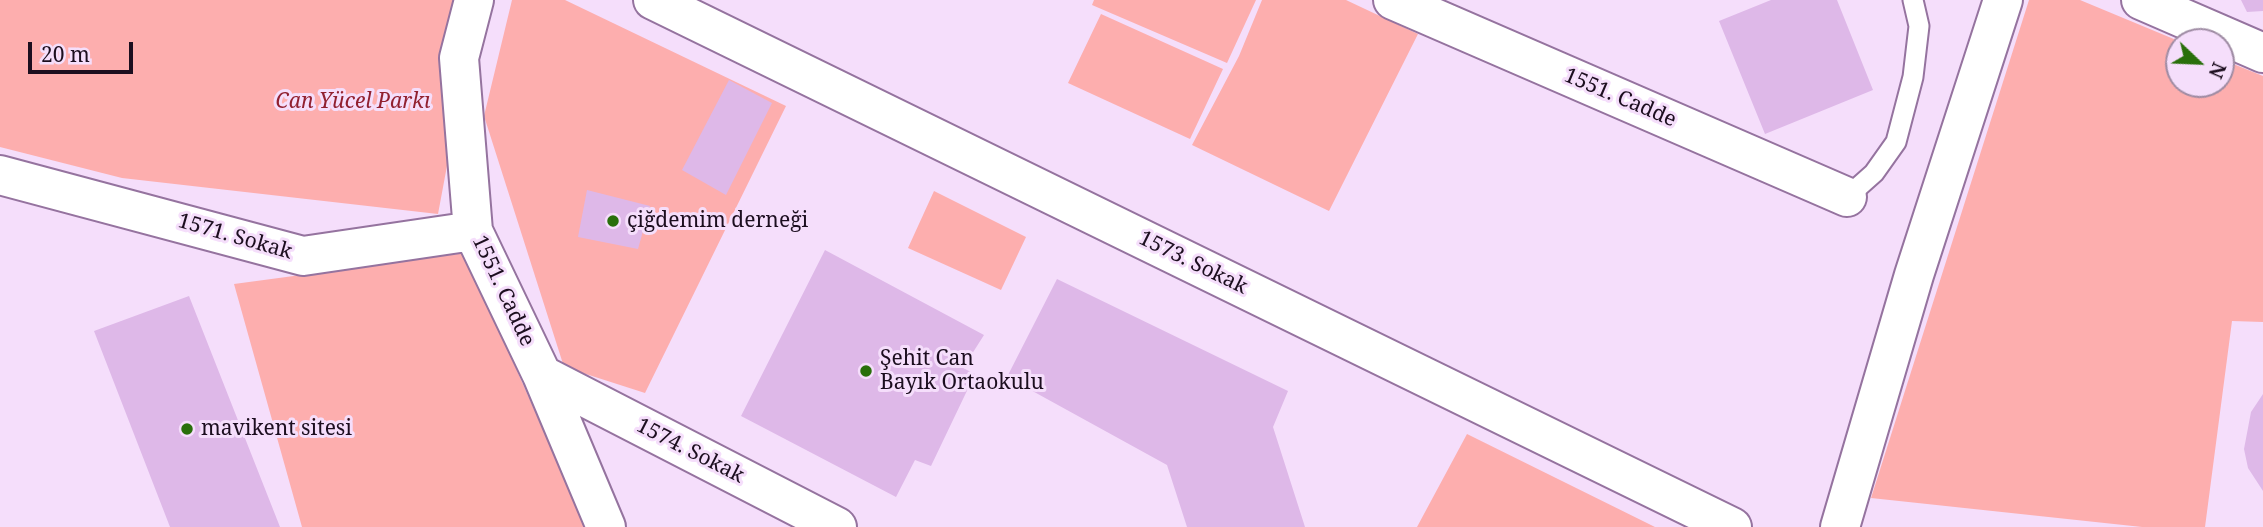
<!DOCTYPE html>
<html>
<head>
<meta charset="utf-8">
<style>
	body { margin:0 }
	#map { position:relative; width:2263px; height:527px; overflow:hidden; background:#f5defb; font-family:"Noto Serif",serif }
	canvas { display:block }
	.north { position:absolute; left:2165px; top:28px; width:70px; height:70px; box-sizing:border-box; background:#f5defb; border:2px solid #9e8ba3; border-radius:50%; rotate:113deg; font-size:19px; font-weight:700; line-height:28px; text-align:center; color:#1c0e1f }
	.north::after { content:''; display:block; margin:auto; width:24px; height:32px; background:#296f0b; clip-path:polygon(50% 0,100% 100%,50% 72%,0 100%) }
	.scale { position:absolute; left:28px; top:42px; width:105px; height:32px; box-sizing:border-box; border:4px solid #1c0e1f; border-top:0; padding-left:9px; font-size:21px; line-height:24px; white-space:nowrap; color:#1c0e1f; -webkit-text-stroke:5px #f5defb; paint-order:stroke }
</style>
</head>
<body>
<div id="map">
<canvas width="2263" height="527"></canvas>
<div class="north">N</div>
<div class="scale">20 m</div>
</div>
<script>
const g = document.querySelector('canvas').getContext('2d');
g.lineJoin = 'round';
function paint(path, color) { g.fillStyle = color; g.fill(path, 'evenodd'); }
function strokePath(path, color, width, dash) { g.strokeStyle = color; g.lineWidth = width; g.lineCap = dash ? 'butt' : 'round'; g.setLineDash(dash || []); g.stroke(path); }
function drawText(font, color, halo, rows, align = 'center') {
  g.font = font + ' "Noto Serif",serif'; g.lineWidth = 6; g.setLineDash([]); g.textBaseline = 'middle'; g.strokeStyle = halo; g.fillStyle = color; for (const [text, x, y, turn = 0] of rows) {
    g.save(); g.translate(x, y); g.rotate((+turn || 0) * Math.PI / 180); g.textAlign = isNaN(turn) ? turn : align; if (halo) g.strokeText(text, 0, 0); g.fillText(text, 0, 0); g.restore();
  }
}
paint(new Path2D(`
	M0,0H478L438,214L122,178L0,147Z
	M512,0H565L786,106L645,393L564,367L484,116Z
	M1094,0H1256L1227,63L1092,5Z
	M1262,0H1346L1418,34L1329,211L1192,145L1239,56Z
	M2029,0H2080L2181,42L2179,84H2221V59L2263,76V322L2232,321L2205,527H2142L1871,498Z
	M1101,14L1223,69L1190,139L1068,83Z
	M934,191L1026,237L1001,290L908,248Z
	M465,253L586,527H302L234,284Z
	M1467,434L1655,527H1417Z`), '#fdaeae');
paint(new Path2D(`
	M1771,0H1837L1873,90L1765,134L1719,21Z
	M2241,0H2263V11L2247,12Z
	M729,80L772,103L726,195L682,170Z
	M587,190L650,206L638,249L578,237Z
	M825,250L984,335L963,368L975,374L931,466L915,460L896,497L741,416Z
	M1057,279L1288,391L1273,427L1305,527H1187L1167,465L1007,377Z
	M189,296L280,527H170L94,331Z
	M2263,394V491L2248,468L2244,449L2251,412Z`), '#deb8e8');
const lane = new Path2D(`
	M1847,197L1874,173L1896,142L1913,77L1919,26L1913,0`);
const street = new Path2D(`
	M474,0L459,58L473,231L542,375L606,527
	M653,0L1732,527
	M1393,0L1847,197
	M2141,0L2263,53
	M0,175L303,256L473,231
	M542,375L837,527
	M1840,527L1914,275L2003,0`);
strokePath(lane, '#95739f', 23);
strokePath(street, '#95739f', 42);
strokePath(lane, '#fff', 19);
strokePath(street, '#fff', 38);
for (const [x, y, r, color] of [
	[613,221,7,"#296f0b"],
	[866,371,7,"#296f0b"],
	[187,429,7,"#296f0b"]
]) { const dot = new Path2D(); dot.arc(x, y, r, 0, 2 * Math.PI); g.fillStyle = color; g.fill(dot); strokePath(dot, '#f5defb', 2.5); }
drawText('21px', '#1c0e1f', '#f5defb', [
	["1551. Cadde",1620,98,23],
	["1571. Sokak",235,237,16],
	["1573. Sokak",1193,263,26],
	["1551. Cadde",503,291,65],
	["1574. Sokak",690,451,27]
]);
drawText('italic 21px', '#912030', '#f5defb', [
	["Can Yücel Parkı",353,102]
]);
drawText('21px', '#1c0e1f', '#f5defb', [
	["çiğdemim derneği",627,221],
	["Şehit Can",880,359],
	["Bayık Ortaokulu",880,383],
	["mavikent sitesi",201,429]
], 'left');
</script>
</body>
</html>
